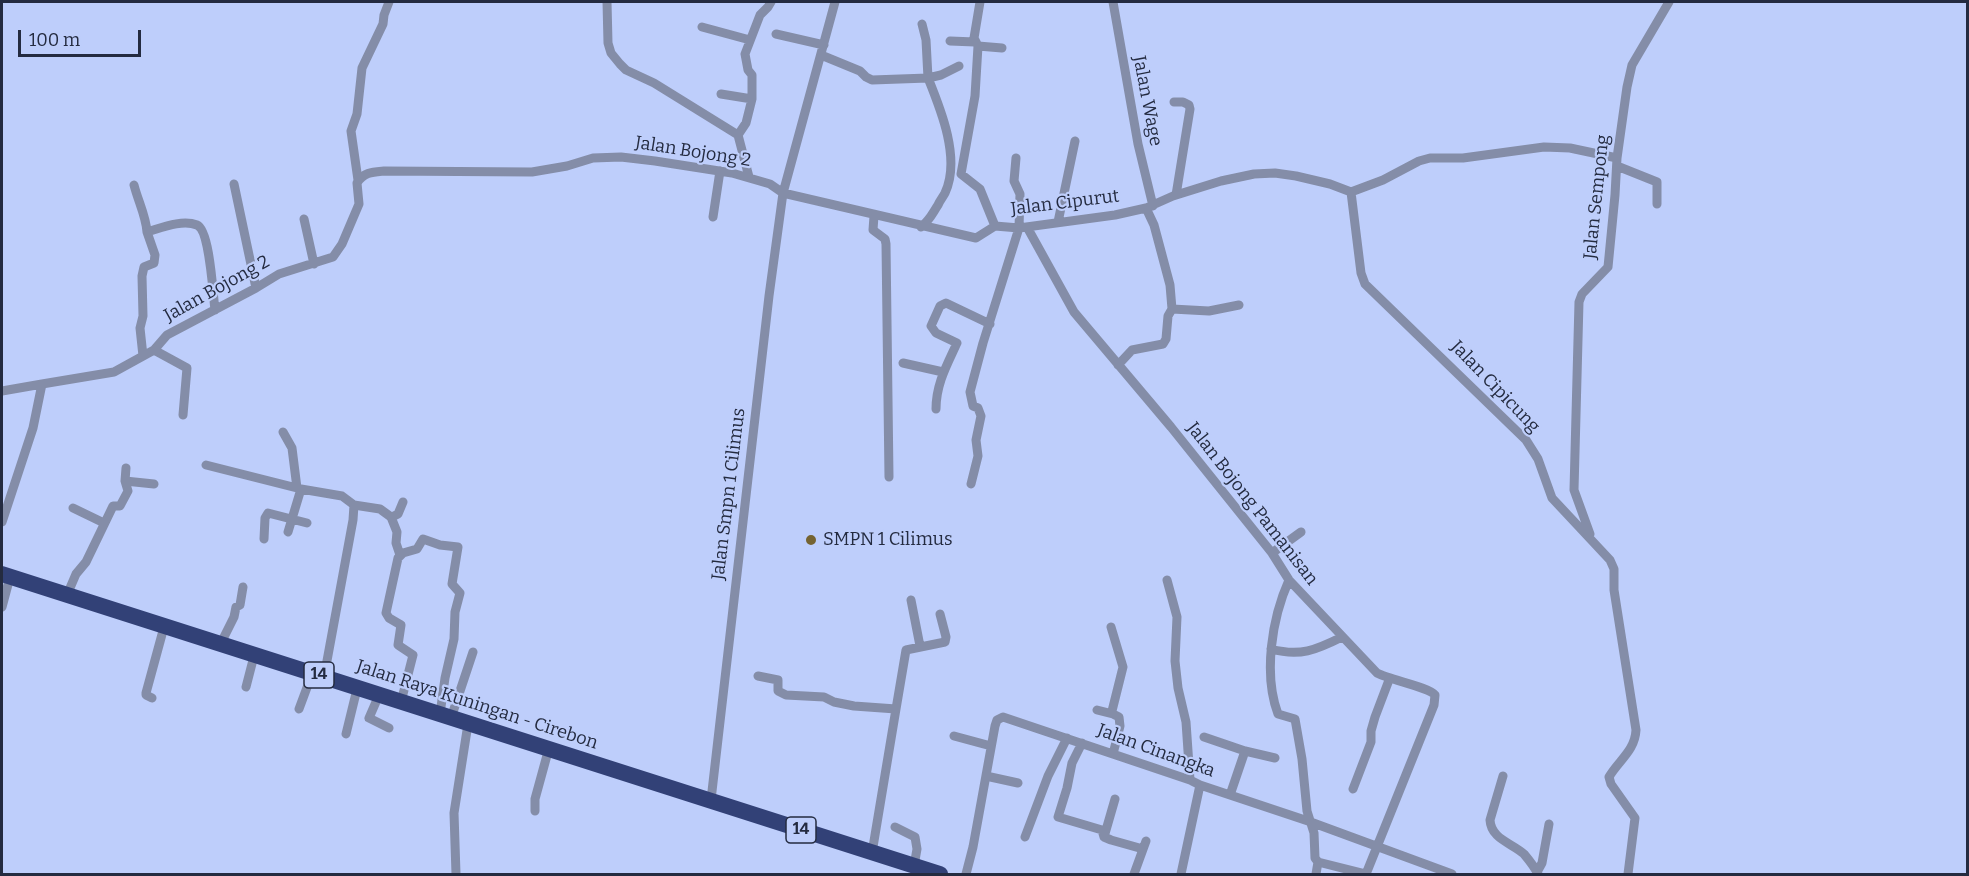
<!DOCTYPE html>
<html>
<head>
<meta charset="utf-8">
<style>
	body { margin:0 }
	#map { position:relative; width:1969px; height:876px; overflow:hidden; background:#becefb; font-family:Bitter,serif }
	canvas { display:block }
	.frame { position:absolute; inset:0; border:3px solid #242b40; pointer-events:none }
	.scale { position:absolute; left:18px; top:30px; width:123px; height:27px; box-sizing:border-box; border:3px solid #242b40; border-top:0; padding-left:8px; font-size:18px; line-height:21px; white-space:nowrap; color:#242b40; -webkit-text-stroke:4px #becefb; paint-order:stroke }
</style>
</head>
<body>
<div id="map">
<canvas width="1969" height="876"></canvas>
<div class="frame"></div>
<div class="scale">100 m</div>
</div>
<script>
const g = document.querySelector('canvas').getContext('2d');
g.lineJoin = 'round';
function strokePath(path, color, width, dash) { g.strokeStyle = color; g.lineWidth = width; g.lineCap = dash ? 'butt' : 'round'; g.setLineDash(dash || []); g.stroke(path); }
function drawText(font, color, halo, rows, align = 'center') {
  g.font = font + ' Bitter,serif'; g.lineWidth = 4.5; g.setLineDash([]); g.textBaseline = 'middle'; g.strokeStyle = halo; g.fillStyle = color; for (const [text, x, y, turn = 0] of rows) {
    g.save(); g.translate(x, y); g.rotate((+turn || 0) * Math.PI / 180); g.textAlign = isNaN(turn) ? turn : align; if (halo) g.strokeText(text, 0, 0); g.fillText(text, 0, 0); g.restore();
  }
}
strokePath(new Path2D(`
	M607,2L608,43L611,53L620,64L626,70L654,83L738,135
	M980,2L974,38L978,46L975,96L961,174L980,189L995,226
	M1113,2L1138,144L1153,206
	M922,24L926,40L928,78L941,75L959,66
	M702,27L750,40
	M776,34L824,45
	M950,41L975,42
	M978,46L1002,48
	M821,55L860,71L866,77L872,80L928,78C941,110 961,159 945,193C943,197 940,200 938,205C932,214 930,220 921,227
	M721,94L752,99L746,123L738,135L749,177
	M752,99V75L748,70L745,54L760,15L768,7L771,2
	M1174,102H1183L1189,105L1190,109L1176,195
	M1617,166L1657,182V204
	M358,180L351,131L357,114L362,68L383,24L384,15L389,2
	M234,184L256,288
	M134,185C138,201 146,216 147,232C161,228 182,219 197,225C210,230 213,296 215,310
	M1351,192L1383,180L1419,161L1430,158H1463L1544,147L1570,148L1617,158
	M874,216L873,230L885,239L886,244L889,477
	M713,217L720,171
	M304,219L314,264
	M1058,222L1075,141
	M1027,227L1074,312L1171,427L1272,553L1289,580L1377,673C1390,680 1429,687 1435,695L1434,705L1366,874
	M1172,309L1209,311L1239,305
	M154,350L187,368L183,415
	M143,356L140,328L143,316L142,276L144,267L154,263L155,255L147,232
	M903,363L943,372
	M1118,365L1132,350L1163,344L1166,339L1168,316L1172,309L1170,285L1154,225L1146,208
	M2,391L42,384
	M936,409C936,384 947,365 957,343L936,333L931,326L940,306L946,303L990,324
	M283,432L292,448L297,488
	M206,465L301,489L342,496L354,505L353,520L324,677
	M125,481L154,484
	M971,484L978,456L976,440L981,416L978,408L973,406L970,392L983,343L1019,228L1020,194L1014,181L1016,158
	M354,505L380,509L391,517L394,516L398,514L403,502
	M73,508L104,523
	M391,517L397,532L396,543L400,555
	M2,522L33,428L42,384L114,372L154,350L167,335L256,288L279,274L333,257L342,244L359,204L357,183C364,172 373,172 384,171L532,172L567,166L593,158L621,157L655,161L732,173L770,184L783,193L976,238L995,226L1019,228L1115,215L1146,208L1173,196L1221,181L1254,174L1275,173L1296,176L1330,184L1351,192L1361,273L1365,284L1526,440L1538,459L1552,498L1610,560L1614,569V590L1636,730C1635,751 1618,761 1609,777L1611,784L1635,818L1628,874
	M288,532L301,489
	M1590,534L1574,490L1579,302L1582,294L1608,267L1615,195L1617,158L1627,87L1632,65L1669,2
	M264,539L265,518L268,513L307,523
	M1272,553L1301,532
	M1167,580L1177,617L1175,661L1178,688L1186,722L1190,780
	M1289,580C1272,618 1263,674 1278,714L1295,719L1302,759L1307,811L1314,833L1315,858L1318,862L1316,874
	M67,595L76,574L86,562L113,506H120L128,491L125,481L126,468
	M911,600L920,646
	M2,607L10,577
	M1111,627L1123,667L1112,711L1113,714L1119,717L1120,726L1113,754
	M220,645L234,617L236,607L240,605L243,587
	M1271,649C1300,657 1316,650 1342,637
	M758,676L778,680V691L786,695L824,697L834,702L854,706L896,709L906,650L945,642L946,637L940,614
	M246,687L254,656
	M379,695L369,718L389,728
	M152,698L146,695V693L164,627
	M401,702L413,655L398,645L401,625L389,618L386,613L398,558L403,553L417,549L423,539L440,545L458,547L452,584L460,593L455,612L454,639L445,678L440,714
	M299,709L312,674
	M1097,710L1113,714
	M451,718L473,652
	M346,734L357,689
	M954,736L991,746
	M1204,737L1245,751L1275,758
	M1082,743L1072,763L1067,788L1058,817L1102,830L1104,837L1111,840L1143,849
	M986,776L1018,783
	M1503,776L1490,820C1491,839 1512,843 1524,854C1529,860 1535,868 1538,874
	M1353,789L1371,742V731L1375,717L1389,680
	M1230,795L1245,751
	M711,800L769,296L783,193L835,2
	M535,811V799L549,748
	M895,827L915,837L917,849L914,866
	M1025,837L1048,776L1067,738
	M1104,837L1115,799
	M872,853L896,709
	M1318,862L1366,874
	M1537,872L1542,863L1549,824
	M456,874L454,813L468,724
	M966,874L973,847L995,726L997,720L1003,717L1190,780L1200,785L1308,821L1452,874
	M1134,874L1146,841
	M1181,874L1200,785`), '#848da8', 9);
strokePath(new Path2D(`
	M2,574L940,874`), '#324177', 16);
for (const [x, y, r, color] of [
	[811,540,6,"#756331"]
]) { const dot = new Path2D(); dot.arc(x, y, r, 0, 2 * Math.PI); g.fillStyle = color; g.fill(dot); strokePath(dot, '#becefb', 2); }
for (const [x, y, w] of [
	[319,675,30],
	[801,830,30]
]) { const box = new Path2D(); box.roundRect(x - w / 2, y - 13, w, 26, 4.5); g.fillStyle = '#becefb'; g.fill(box); strokePath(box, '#242b40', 1.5); }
drawText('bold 16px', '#242b40', null, [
	["14",319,675],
	["14",801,830]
]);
drawText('18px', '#242b40', '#becefb', [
	["Jalan Wage",1147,101,79],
	["Jalan Bojong 2",693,152,9],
	["Jalan Sempong",1597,197,-84],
	["Jalan Cipurut",1065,203,-7],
	["Jalan Bojong 2",217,289,-29],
	["Jalan Cipicung",1495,387,46],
	["Jalan Smpn 1 Cilimus",729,494,-83],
	["Jalan Bojong Pamanisan",1252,504,52],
	["Jalan Raya Kuningan - Cirebon",477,705,18],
	["Jalan Cinangka",1156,751,20]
]);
drawText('18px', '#242b40', '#becefb', [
	["SMPN 1 Cilimus",823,540]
], 'left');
</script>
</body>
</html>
